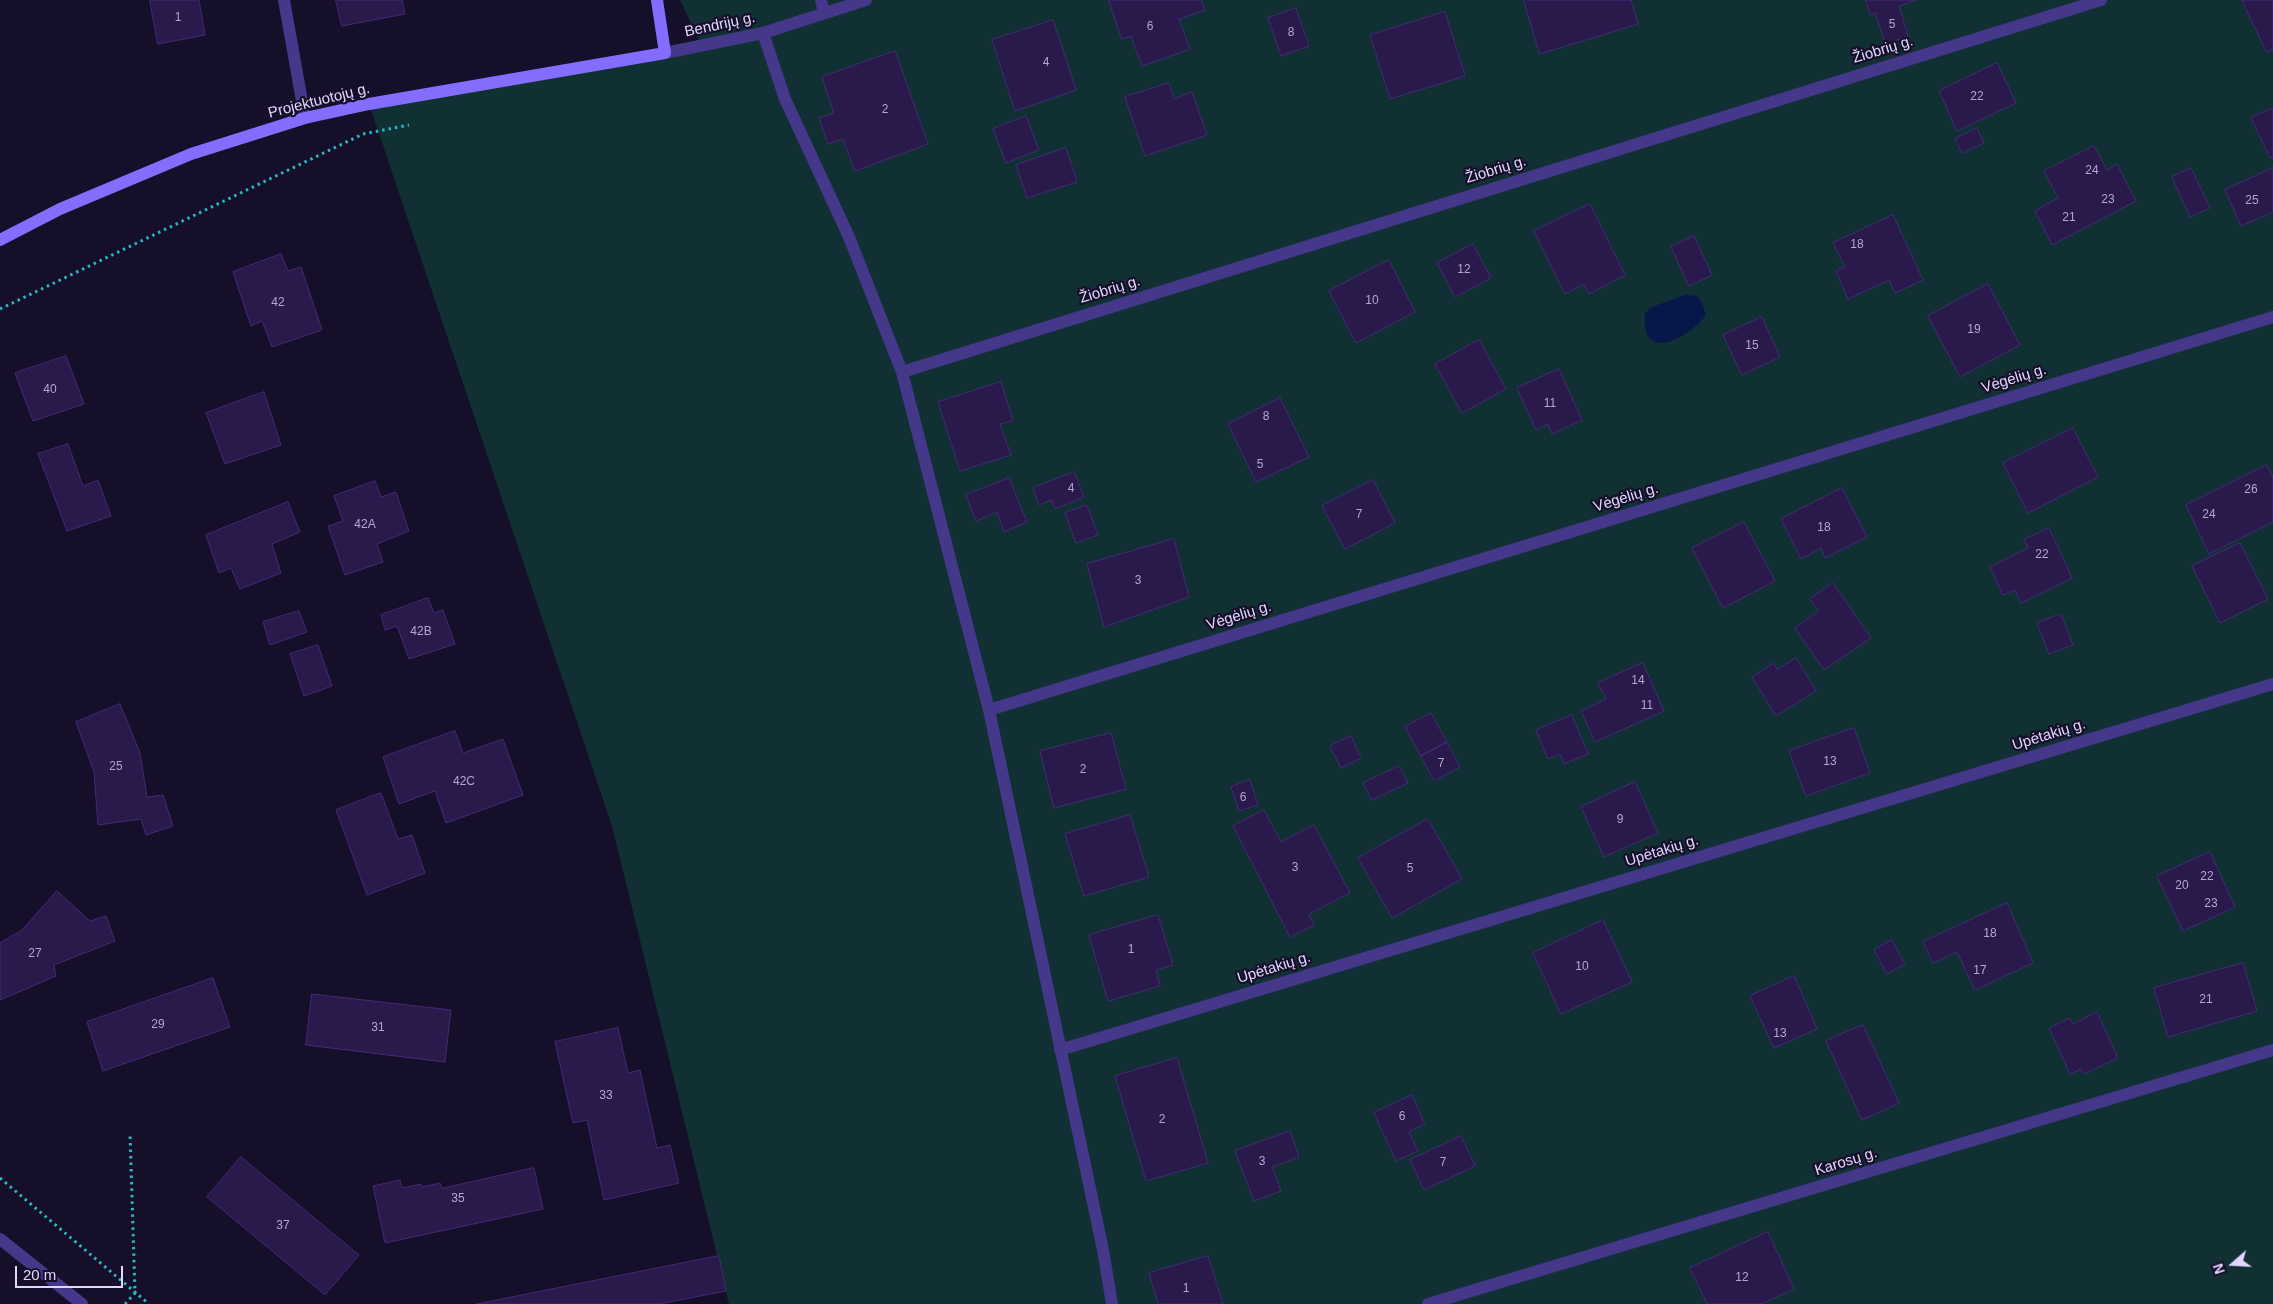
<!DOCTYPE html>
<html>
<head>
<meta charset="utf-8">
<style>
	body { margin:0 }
	#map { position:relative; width:2273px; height:1304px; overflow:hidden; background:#160f29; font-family:Helvetica,sans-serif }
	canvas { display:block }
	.north { position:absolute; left:2208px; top:1239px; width:50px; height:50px; -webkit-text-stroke:4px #160f29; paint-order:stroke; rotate:251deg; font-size:14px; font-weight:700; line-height:20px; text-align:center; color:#e0d6ff }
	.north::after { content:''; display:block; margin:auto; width:18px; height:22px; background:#e0d6ff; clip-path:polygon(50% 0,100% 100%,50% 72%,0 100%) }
	.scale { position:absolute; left:15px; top:1266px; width:108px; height:22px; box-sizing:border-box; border:2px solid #e0d6ff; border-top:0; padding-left:6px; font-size:15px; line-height:18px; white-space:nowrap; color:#e0d6ff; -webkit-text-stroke:4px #160f29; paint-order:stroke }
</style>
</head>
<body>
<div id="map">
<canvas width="2273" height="1304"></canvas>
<div class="north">N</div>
<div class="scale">20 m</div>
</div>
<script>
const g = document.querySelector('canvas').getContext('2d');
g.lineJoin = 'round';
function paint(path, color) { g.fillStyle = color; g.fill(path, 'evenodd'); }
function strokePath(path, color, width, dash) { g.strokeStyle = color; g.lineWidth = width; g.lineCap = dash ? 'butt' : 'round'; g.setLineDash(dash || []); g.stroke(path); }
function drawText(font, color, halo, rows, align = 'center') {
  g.font = font + ' Helvetica,sans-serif'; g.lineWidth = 4.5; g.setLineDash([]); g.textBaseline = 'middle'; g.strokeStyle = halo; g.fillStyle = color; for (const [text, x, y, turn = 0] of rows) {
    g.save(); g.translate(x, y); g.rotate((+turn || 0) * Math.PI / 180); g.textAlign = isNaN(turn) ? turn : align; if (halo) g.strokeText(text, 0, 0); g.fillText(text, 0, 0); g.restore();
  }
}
paint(new Path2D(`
	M680,0H2273V1304H729L612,826L369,104L701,45Z`), '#113033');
paint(new Path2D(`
	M1685,295L1697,296L1702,303L1706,315C1689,338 1640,365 1645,313L1652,307Z`), '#081749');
const building = new Path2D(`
	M150,0H199L205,35L158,44Z
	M336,0H402L405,14L342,26Z
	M1109,0H1201L1205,10L1179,19L1190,49L1142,66L1131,36L1122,39Z
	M1524,0H1631L1638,24L1540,54Z
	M1866,0H1916L1899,6L1908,36L1886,44L1875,13L1871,15Z
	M2242,0H2273V49L2267,52Z
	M1296,8L1309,46L1281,56L1268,18Z
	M1445,12L1465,76L1390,99L1370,35Z
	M1053,20L1076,90L1015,111L992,40Z
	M895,51L928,144L855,171L843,139L828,144L819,118L834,113L822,77Z
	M1997,63L2016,103L1957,131L1939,91Z
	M1169,83L1174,99L1192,92L1207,135L1145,156L1125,97Z
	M2273,108V157L2270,158L2251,118Z
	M1026,116L1039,150L1006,163L993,129Z
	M1977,128L1984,143L1962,153L1955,139Z
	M2094,146L2107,170L2117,164L2136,201L2052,245L2035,211L2058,198L2044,171Z
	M1066,148L1077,182L1027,198L1016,165Z
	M2191,168L2210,208L2190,217L2172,177Z
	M2273,168V212L2241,226L2225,190Z
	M1590,204L1625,275L1589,294L1584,284L1565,294L1534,231Z
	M1893,215L1923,280L1895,293L1889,280L1848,299L1836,271L1845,267L1833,243Z
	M1694,236L1712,275L1689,286L1671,247Z
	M1473,244L1491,278L1455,297L1437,263Z
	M281,254L288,271L301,267L322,330L272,347L262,321L251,326L233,272Z
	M1389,260L1415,312L1356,343L1329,291Z
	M1988,284L2020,345L1960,377L1928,316Z
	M1762,317L1780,357L1742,375L1723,335Z
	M1479,340L1506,389L1462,413L1435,364Z
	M66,356L84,404L33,421L15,373Z
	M1559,369L1582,420L1552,434L1548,424L1536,430L1517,388Z
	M1001,382L1013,421L1000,424L1011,455L960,471L938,402Z
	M264,392L281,445L225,464L206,413Z
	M1280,398L1309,457L1256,482L1228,424Z
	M2073,428L2098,477L2028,513L2003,463Z
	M68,444L83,486L98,480L111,516L67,531L38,454Z
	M2267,465L2273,477V522L2209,554L2186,505Z
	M1074,472L1084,497L1055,509L1052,500L1039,505L1033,488Z
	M1009,478L1027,522L1004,532L997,512L976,521L966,495Z
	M1373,480L1395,523L1345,549L1322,506Z
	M375,481L381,497L396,492L409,531L377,544L383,562L345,575L328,526L343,521L334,496Z
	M1842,488L1867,537L1825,558L1821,548L1801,559L1781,519Z
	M288,502L300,532L272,544L281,573L240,589L231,568L219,573L206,535Z
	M1087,505L1098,535L1076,543L1065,513Z
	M1744,522L1775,581L1723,608L1692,548Z
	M2049,528L2072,578L2021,603L2015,590L2003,595L1990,567L2028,548L2024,540Z
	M1174,539L1189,597L1104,627L1087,564Z
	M2240,543L2268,599L2220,623L2192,566Z
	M1833,583L1871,638L1824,670L1795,628L1819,611L1810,599Z
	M428,598L434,613L443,610L455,644L409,659L397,626L385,630L381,615Z
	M299,611L307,632L270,645L263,622Z
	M2061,614L2073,645L2049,654L2037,623Z
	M318,645L332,686L304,696L290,654Z
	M1796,658L1816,691L1776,716L1752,677L1774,663L1777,669Z
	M1643,663L1664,711L1595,742L1581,711L1606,699L1598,683Z
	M120,704L140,753L147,797L163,795L173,826L146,835L141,819L98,825L94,772L76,722Z
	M1431,713L1447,742L1421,756L1405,727Z
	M1572,715L1588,754L1564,764L1560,754L1548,759L1536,730Z
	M1854,728L1870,773L1806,796L1789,751Z
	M455,731L463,753L503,739L523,795L446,823L435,791L399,804L383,757Z
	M1111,733L1126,789L1054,808L1040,751Z
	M1351,736L1361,758L1341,768L1330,746Z
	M1447,742L1460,767L1434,781L1421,756Z
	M1399,766L1408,783L1372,800L1363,783Z
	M1250,780L1258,805L1239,811L1231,787Z
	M1635,782L1658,833L1604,857L1581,807Z
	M381,793L398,839L412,835L425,873L367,895L336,810Z
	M1264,810L1281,842L1314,825L1350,893L1309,914L1314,925L1290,937L1233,826Z
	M1130,815L1149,877L1084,896L1065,834Z
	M1428,819L1462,879L1392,918L1358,858Z
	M2210,852L2235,907L2183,931L2157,876Z
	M57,891L90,921L106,916L115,941L54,965L56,976L0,1000V943L22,930Z
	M2007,903L2033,963L1975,990L1957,952L1933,963L1923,942Z
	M1158,915L1173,965L1156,970L1160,986L1108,1001L1089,935Z
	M1603,920L1632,982L1561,1014L1533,953Z
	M1892,940L1905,964L1887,974L1874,950Z
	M2243,963L2257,1011L2168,1037L2154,988Z
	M1794,976L1817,1029L1774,1048L1750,996Z
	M213,978L230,1027L103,1071L87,1022Z
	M312,994L451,1010L445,1062L306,1045Z
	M2097,1012L2118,1058L2084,1074L2081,1069L2070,1074L2049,1028L2070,1018L2073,1024Z
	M1863,1025L1899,1103L1862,1120L1826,1041Z
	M618,1028L628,1073L640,1070L657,1148L670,1145L679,1183L604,1200L587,1120L573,1123L555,1042Z
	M1177,1058L1208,1163L1146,1181L1115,1076Z
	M1412,1095L1425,1124L1409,1132L1418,1151L1396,1161L1374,1113Z
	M1290,1131L1299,1157L1272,1167L1281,1191L1254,1201L1235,1151Z
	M1461,1136L1475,1166L1424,1190L1410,1160Z
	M241,1157L359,1255L325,1295L207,1197Z
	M534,1168L543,1209L385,1243L373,1186L400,1180L402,1188L421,1184L422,1187L440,1183L442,1188Z
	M1768,1232L1794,1289L1761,1304H1707L1690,1268Z
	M719,1256L726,1291L659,1304H477Z
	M1208,1256L1223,1304H1158L1149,1273Z`);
paint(building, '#2a1a4b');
strokePath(building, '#432a78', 1);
strokePath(new Path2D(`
	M0,309L363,134L409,125
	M0,1178L149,1304
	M125,1304L135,1293L130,1133`), '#29b7c0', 3, [2.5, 4]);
strokePath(new Path2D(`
	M284,0L305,118
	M821,0L824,13
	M763,33L785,99L849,237L902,372L989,710L1103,1250L1112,1304
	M665,53L763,33L866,0
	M902,372L2101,0
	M989,710L2273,317
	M1060,1050L2273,684
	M0,1239L82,1304
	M1428,1304L2273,1050`), '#45378a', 12);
strokePath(new Path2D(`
	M0,240L60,209L191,154L305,118L369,104L665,53L657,0`), '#836dff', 12);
drawText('12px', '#b2a7d2', null, [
	["1",178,18],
	["5",1892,25],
	["6",1150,27],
	["8",1291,33],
	["4",1046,63],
	["22",1977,97],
	["2",885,110],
	["24",2092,171],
	["23",2108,200],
	["25",2252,201],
	["21",2069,218],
	["18",1857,245],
	["12",1464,270],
	["10",1372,301],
	["42",278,303],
	["19",1974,330],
	["15",1752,346],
	["40",50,390],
	["11",1550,404],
	["8",1266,417],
	["5",1260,465],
	["4",1071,489],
	["26",2251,490],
	["7",1359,515],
	["24",2209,515],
	["42A",365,525],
	["18",1824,528],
	["22",2042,555],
	["3",1138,581],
	["42B",421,632],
	["14",1638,681],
	["11",1647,706],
	["13",1830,762],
	["7",1441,764],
	["25",116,767],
	["2",1083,770],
	["42C",464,782],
	["6",1243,798],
	["9",1620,820],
	["3",1295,868],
	["5",1410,869],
	["22",2207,877],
	["20",2182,886],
	["23",2211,904],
	["18",1990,934],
	["1",1131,950],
	["27",35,954],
	["10",1582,967],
	["17",1980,971],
	["21",2206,1000],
	["29",158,1025],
	["31",378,1028],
	["13",1780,1034],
	["33",606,1096],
	["6",1402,1117],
	["2",1162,1120],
	["3",1262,1162],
	["7",1443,1163],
	["35",458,1199],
	["37",283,1226],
	["12",1742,1278],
	["1",1186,1289]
]);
drawText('15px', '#e0d6ff', '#160f29', [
	["Bendrijų g.",720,25,-12],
	["Žiobrių g.",1883,50,-17],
	["Projektuotojų g.",319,101,-14],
	["Žiobrių g.",1496,170,-17],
	["Žiobrių g.",1110,290,-17],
	["Vėgėlių g.",2014,379,-17],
	["Vėgėlių g.",1626,498,-17],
	["Vėgėlių g.",1239,616,-17],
	["Upėtakių g.",2049,735,-17],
	["Upėtakių g.",1662,851,-17],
	["Upėtakių g.",1274,968,-17],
	["Karosų g.",1846,1162,-17]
]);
</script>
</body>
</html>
